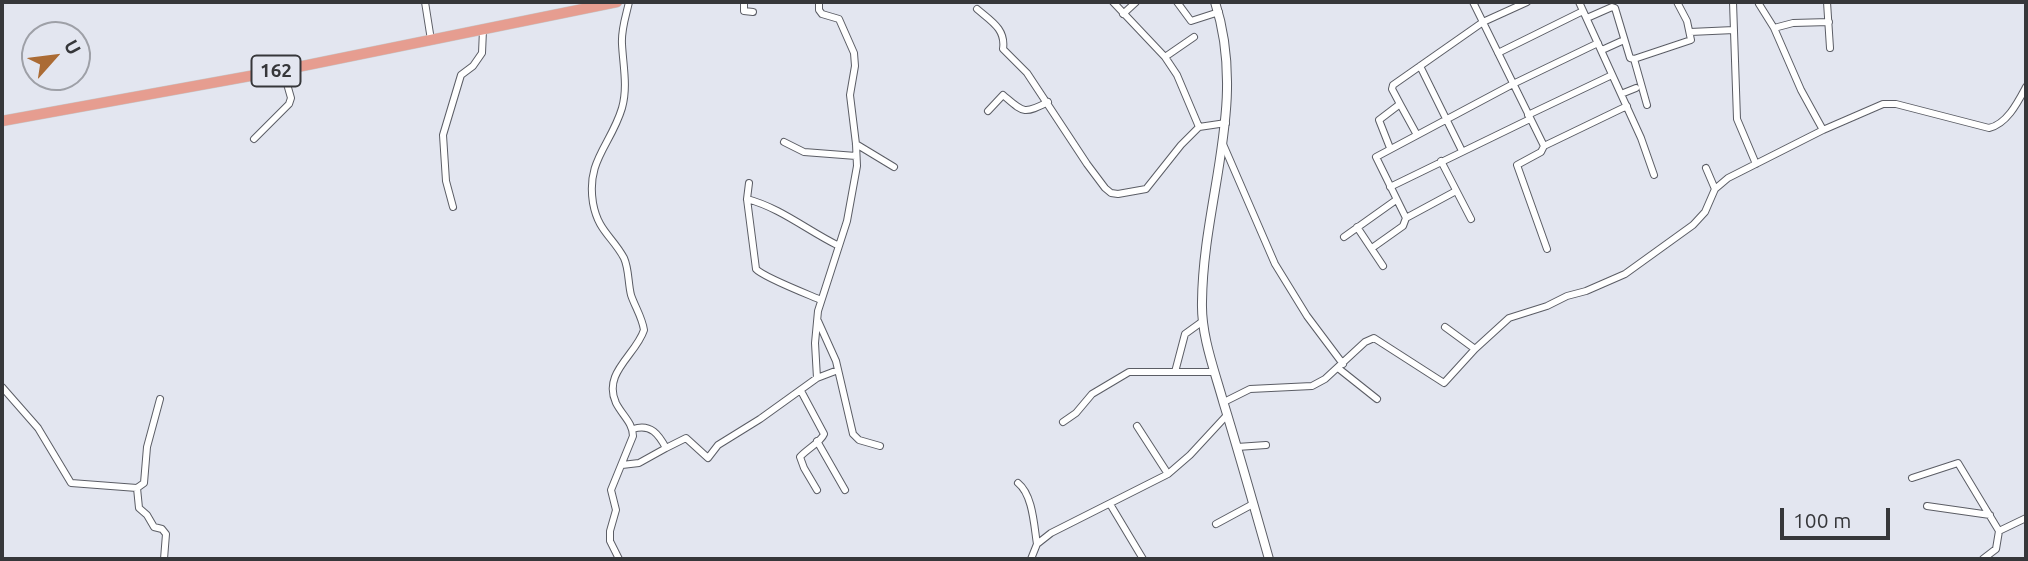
<!DOCTYPE html>
<html>
<head>
<meta charset="utf-8">
<style>
	body { margin:0 }
	#map { position:relative; width:2028px; height:561px; overflow:hidden; background:#e3e6f0; font-family:Ubuntu,sans-serif }
	canvas { display:block }
	.frame { position:absolute; inset:0; border:4px solid #36373a; pointer-events:none }
	.north { position:absolute; left:21px; top:21px; width:70px; height:70px; box-sizing:border-box; background:#e3e6f0; border:2px solid #9ea0a7; border-radius:50%; rotate:62deg; font-size:19px; font-weight:700; line-height:28px; text-align:center; color:#36373a }
	.north::after { content:''; display:block; margin:auto; width:24px; height:32px; background:#ab6b34; clip-path:polygon(50% 0,100% 100%,50% 72%,0 100%) }
	.scale { position:absolute; left:1780px; top:508px; width:110px; height:32px; box-sizing:border-box; border:4px solid #36373a; border-top:0; padding-left:9px; font-size:21px; line-height:24px; white-space:nowrap; color:#36373a; -webkit-text-stroke:5px #e3e6f0; paint-order:stroke }
</style>
</head>
<body>
<div id="map">
<canvas width="2028" height="561"></canvas>
<div class="frame"></div>
<div class="north">U</div>
<div class="scale">100 m</div>
</div>
<script>
const g = document.querySelector('canvas').getContext('2d');
g.lineJoin = 'round';
function strokePath(path, color, width, dash) { g.strokeStyle = color; g.lineWidth = width; g.lineCap = dash ? 'butt' : 'round'; g.setLineDash(dash || []); g.stroke(path); }
function drawText(font, color, halo, rows, align = 'center') {
  g.font = font + ' Ubuntu,sans-serif'; g.lineWidth = 5; g.setLineDash([]); g.textBaseline = 'middle'; g.strokeStyle = halo; g.fillStyle = color; for (const [text, x, y, turn = 0] of rows) {
    g.save(); g.translate(x, y); g.rotate((+turn || 0) * Math.PI / 180); g.textAlign = isNaN(turn) ? turn : align; if (halo) g.strokeText(text, 0, 0); g.fillText(text, 0, 0); g.restore();
  }
}
const minor = new Path2D(`
	M425,2L431,40
	M744,2V11L753,12
	M1113,2L1165,57L1177,75L1199,127
	M1177,2L1191,21L1219,12
	M1473,2L1544,146
	M1579,2L1641,138L1654,175
	M1733,2L1737,119L1756,164
	M1827,2L1830,48
	M1759,4L1774,28L1801,90L1823,130
	M977,9C991,21 1006,29 1003,49L1027,73L1087,164L1105,188L1111,193L1118,194L1146,189L1181,145L1199,127L1226,123
	M1123,14L1136,2
	M1587,18L1612,7L1615,8L1630,58L1634,59L1647,105
	M1774,28L1793,23L1829,22
	M1690,32L1734,30
	M1602,50L1624,40
	M1498,53L1583,11
	M1165,57L1194,37
	M1634,59L1691,40L1687,21L1677,2
	M1420,66L1462,151
	M1621,94L1636,88
	M1400,104L1417,135
	M988,111L1003,95C1023,112 1023,115 1048,102
	M1528,115L1612,75
	M254,139L289,104L291,98L283,70
	M784,142L804,152L856,156
	M856,144L894,167
	M1223,144L1275,264L1307,316L1343,364
	M1390,148L1379,120L1400,104L1392,89L1393,85L1483,22L1527,2
	M1441,161L1471,219
	M1706,168L1715,189
	M749,183L747,199L756,269C763,277 807,294 821,300
	M1390,187L1530,119
	M1456,191L1406,218L1376,157L1513,84L1598,43
	M747,199C781,208 808,231 839,246
	M453,207L446,181L443,135L461,75L473,66L482,53L483,30
	M1357,227L1383,266
	M1344,237L1396,200
	M1372,248L1403,226L1406,218
	M1547,249L1517,165L1541,152L1544,146L1627,106
	M818,321L836,361L853,434L859,440L880,446
	M1445,327L1475,349
	M1338,368L1377,399
	M1175,372L1185,334L1203,321
	M817,378L838,370
	M2,387L38,428L71,483L137,488L139,508L147,515L154,527L162,529L166,534L164,559
	M801,391L824,434C821,442 807,449 800,457L804,468L817,490
	M1224,402L1250,389L1312,386L1325,379L1365,342L1374,338L1444,383L1475,349L1509,318L1547,306L1567,296L1586,291L1625,274L1693,225L1705,212L1715,189L1728,178L1823,130L1883,104H1896L1989,128C2007,124 2018,102 2026,87
	M1063,422L1076,413L1092,394L1129,372H1214
	M1137,426L1168,474
	M633,429C651,423 659,435 666,448L686,438L708,458L718,445L760,419L817,378L815,343L818,311L847,221L857,166L856,144L850,95L855,66L854,53L839,19L822,14L819,10V2
	M817,441L845,490
	M1237,447L1266,445
	M622,465L639,463L666,448
	M1912,478L1958,463L1999,531
	M1018,483C1033,495 1034,526 1037,544
	M137,488L144,483L147,447L160,399
	M1110,504L1143,559
	M1927,506L1990,515
	M1216,524L1253,504
	M1999,531L2026,518
	M619,559L610,541V531L616,510L611,490L633,436C633,423 622,415 616,403C602,373 636,355 644,330C642,317 635,307 631,295C628,283 629,269 624,258C612,236 598,231 593,203C586,160 611,145 622,108C628,87 623,65 622,44C621,29 626,16 629,2
	M1031,559L1037,544L1051,533L1168,474L1190,455L1227,415
	M1983,559L1996,549L1999,531`);
const tertiary = new Path2D(`
	M1215,2C1248,104 1203,199 1202,302C1201,335 1214,369 1223,401C1239,453 1254,506 1269,559`);
const primary = new Path2D(`
	M2,121L283,70L617,2`);
strokePath(minor, '#5b5d65', 8);
strokePath(tertiary, '#5b5d65', 10);
strokePath(primary, '#c7c7c8', 11);
strokePath(minor, '#fff', 6);
strokePath(tertiary, '#fff', 8);
strokePath(primary, '#e69d90', 10);
for (const [x, y, w] of [
	[276,71,49]
]) { const box = new Path2D(); box.roundRect(x - w / 2, y - 15.5, w, 31, 5); g.fillStyle = '#e3e6f0'; g.fill(box); strokePath(box, '#36373a', 2); }
drawText('bold 19px', '#36373a', null, [
	["162",276,71]
]);
</script>
</body>
</html>
